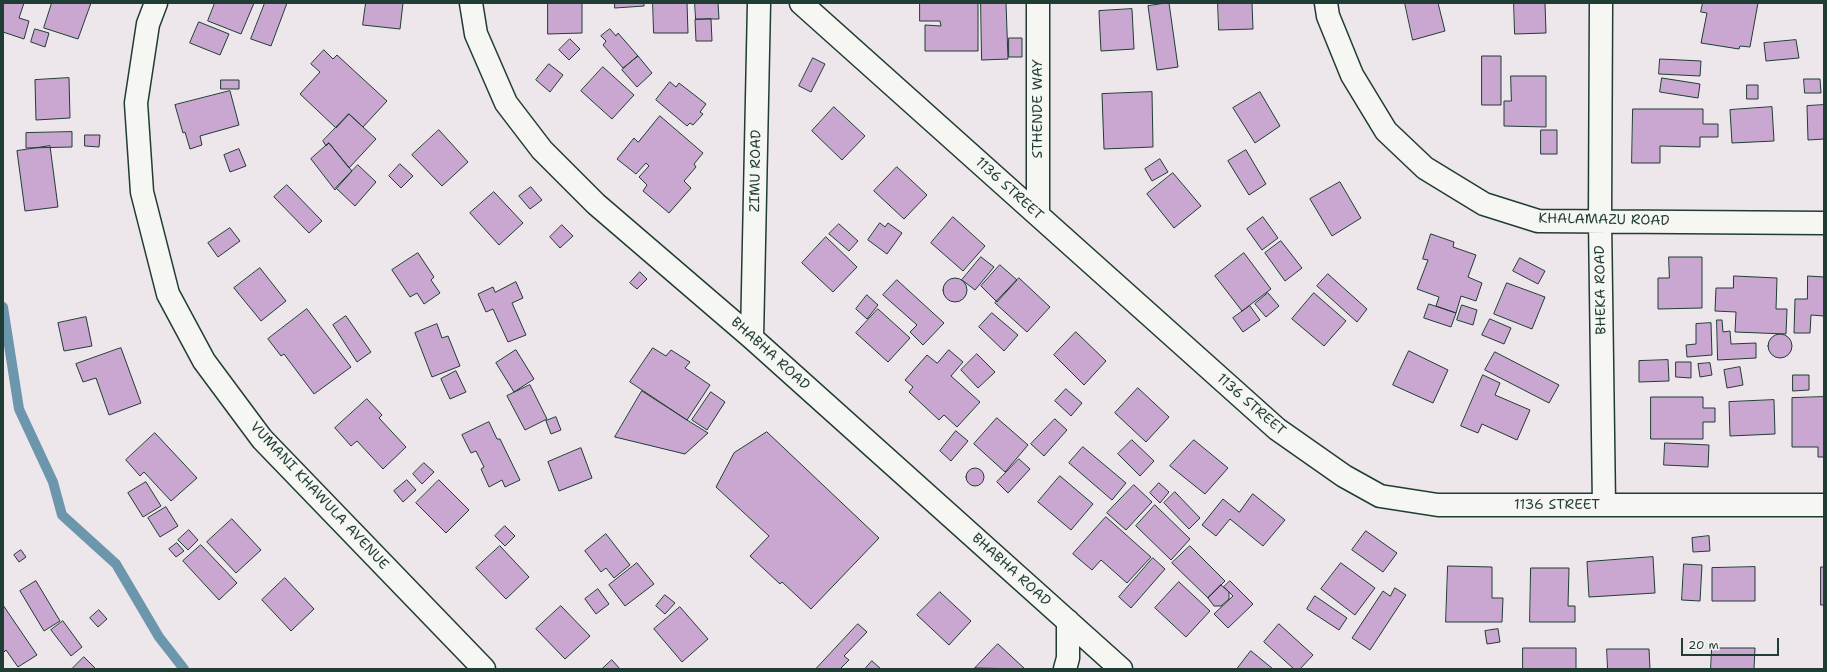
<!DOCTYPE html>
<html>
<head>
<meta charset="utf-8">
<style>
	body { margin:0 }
	#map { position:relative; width:1827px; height:672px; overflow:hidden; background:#ede6eb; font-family:"Shantell Sans",sans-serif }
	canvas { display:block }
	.frame { position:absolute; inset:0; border:4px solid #1f3d34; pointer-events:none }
	.scale { position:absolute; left:1681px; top:638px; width:98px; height:18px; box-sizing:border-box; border:2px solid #1f3d34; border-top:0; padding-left:5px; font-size:12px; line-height:14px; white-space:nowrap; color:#1f3d34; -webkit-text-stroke:3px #f6f6f2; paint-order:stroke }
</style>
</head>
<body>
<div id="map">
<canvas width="1827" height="672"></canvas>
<div class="frame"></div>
<div class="scale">20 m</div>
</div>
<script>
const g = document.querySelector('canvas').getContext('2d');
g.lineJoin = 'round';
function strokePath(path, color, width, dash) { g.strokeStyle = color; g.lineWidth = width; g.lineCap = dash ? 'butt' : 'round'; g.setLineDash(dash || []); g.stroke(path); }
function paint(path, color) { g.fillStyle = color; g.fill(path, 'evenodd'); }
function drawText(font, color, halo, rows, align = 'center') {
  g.font = font + ' "Shantell Sans",sans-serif'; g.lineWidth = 4; g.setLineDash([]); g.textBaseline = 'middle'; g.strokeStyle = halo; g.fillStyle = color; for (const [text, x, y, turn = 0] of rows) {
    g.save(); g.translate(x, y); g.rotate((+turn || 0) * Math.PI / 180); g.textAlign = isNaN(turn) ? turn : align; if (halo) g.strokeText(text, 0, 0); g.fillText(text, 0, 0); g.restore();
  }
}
strokePath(new Path2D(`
	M3,307L19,409L53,482L62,515L116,564L159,637L184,669`), '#6c96ac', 10);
const building = new Path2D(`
	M3,3H24L19,18L29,21L24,39L3,32Z
	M52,3H91L78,39L44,28Z
	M215,3H254L241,34L208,21Z
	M265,3H287L271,46L251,39Z
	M366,3H403L400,29L363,25Z
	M548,3H582V33L548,34Z
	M615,3H644V6L615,8Z
	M653,3H687L688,33H654Z
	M695,3H718L719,19H696Z
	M920,3H978V51H925V25L941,26L940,21H920Z
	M981,3H1006L1008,59L982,60Z
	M1169,3L1178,67L1157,70L1148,6Z
	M1218,3H1252L1253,29L1219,30Z
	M1405,3H1438L1445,31L1413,40Z
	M1514,3H1545L1546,33L1515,34Z
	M1703,3H1758L1750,47L1740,46L1739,49L1701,43L1707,13L1701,12Z
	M1132,9L1134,49L1101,51L1099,11Z
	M711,19L712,41H696L695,20Z
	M199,22L229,34L220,55L190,43Z
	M35,29L49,33L45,47L31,42Z
	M610,29L616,36L618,33L638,56L623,68L603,45L606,41L601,36Z
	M1009,38H1022V57H1009Z
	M570,39L580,49L569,60L559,50Z
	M1796,40L1799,58L1766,61L1764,43Z
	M324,50L333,59L337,55L387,101L363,127L349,114L336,128L300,94L320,72L311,64Z
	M638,56L652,73L637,87L622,70Z
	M1482,56H1501V105H1482Z
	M813,58L825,64L811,92L799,86Z
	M1660,59L1701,61L1700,76L1659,74Z
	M549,64L563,75L550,92L536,80Z
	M603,67L634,95L612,119L581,91Z
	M1511,76H1546V127L1504,126V101H1511Z
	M69,78L70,118L36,120L35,80Z
	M1662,78L1700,84L1698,98L1660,92Z
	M1804,79H1820L1821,93H1805Z
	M221,80H239V89H221Z
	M670,82L676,87L679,83L706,104L700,112L703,114L693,125L690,123L687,126L656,100Z
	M1747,85H1758V99H1747Z
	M230,91L239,125L200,136L202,145L190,149L185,132L183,133L175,105Z
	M1152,92L1153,147L1104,149L1102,94Z
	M1260,92L1280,126L1255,143L1233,108Z
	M1824,105V139L1808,140L1807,106Z
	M834,107L865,136L842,160L812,131Z
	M1772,107L1774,141L1732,143L1730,110Z
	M1633,109H1703V124H1718V137H1700V147L1660,146V163H1632Z
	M349,114L376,139L349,168L329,143L326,146L323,141Z
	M660,116L703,153L694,164L696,167L684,181L691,188L669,213L643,191L647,185L639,177L649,166L646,163L636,174L617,159L634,138L638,142Z
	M439,130L468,162L442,186L412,155Z
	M1541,130H1557V154H1541Z
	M72,132V147L26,148V133Z
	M85,135H100L99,147L85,146Z
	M329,143L352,171L335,190L311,159Z
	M50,146L58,207L25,211L17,151Z
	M239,149L246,166L230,172L224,155Z
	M1246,150L1266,184L1249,195L1228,161Z
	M1160,159L1168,172L1152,181L1145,169Z
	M400,164L413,176L401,188L389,176Z
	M358,165L376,182L355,206L336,188Z
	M897,167L927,195L904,219L874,191Z
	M1173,173L1201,206L1174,228L1147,194Z
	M1340,182L1361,218L1332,236L1310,199Z
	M287,185L322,221L309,233L274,197Z
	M531,187L542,200L530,209L519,196Z
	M494,192L523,223L499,245L470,213Z
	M953,217L985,246L963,271L931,243Z
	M1263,217L1278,238L1262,250L1247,229Z
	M880,223L885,227L888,223L902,233L887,254L868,240Z
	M839,224L858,241L849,251L829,234Z
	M562,225L573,236L560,248L550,237Z
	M230,228L240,241L218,257L208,243Z
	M1431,234L1454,242L1453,247L1476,255L1468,277L1482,283L1476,301L1461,296L1456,313L1436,306L1439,297L1417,289L1428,260L1423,259Z
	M826,237L857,267L833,292L802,263Z
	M1281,241L1302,268L1285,281L1265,253Z
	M418,253L434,277L431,280L440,293L424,304L417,293L410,297L392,270Z
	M1244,253L1271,289L1242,311L1215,276Z
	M981,257L994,267L975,290L962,280Z
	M1669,257H1702V308L1658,309V278H1669Z
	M1520,258L1545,271L1538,284L1513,271Z
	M1000,265L1017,280L997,302L981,286Z
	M260,268L286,301L261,321L234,288Z
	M640,272L647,279L637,289L630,283Z
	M1328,274L1367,309L1357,322L1317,286Z
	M1734,276L1777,278L1776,309H1787L1786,334L1735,332L1736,312L1715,311L1716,288H1733Z
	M1808,276L1824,277V316L1811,315L1810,333H1794L1795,299H1807Z
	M943 290a12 12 0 1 1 24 0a12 12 0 1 1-24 0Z
	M1019,278L1050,307L1027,332L995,303Z
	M897,280L944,323L923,345L910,332L917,325L883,295Z
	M516,282L523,298L512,303L526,335L508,342L493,309L486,312L478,294L493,287L495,292Z
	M1507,283L1545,297L1532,329L1494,314Z
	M1268,293L1279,306L1266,317L1255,304Z
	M1314,293L1346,321L1324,346L1292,319Z
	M867,295L878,305L867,319L856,309Z
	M1429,304L1456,313L1451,327L1424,318Z
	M1462,305L1477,310L1473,325L1457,320Z
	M1250,306L1260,320L1243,332L1233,318Z
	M307,309L351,367L314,394L284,354L281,356L268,339Z
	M878,309L910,338L888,362L856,333Z
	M992,313L1018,335L1004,351L979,327Z
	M346,316L371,352L357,362L333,325Z
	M86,317L92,346L64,351L58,323Z
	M1490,319L1511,328L1504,344L1482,335Z
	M1717,320H1722L1723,332L1730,331L1731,344L1756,343V358L1718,360Z
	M1711,323L1712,355L1687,357L1686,345L1696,344V324Z
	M437,324L442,338L448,336L460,366L432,377L415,333Z
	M1076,332L1106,361L1084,385L1054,355Z
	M1768 346a12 12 0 1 1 24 0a12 12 0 1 1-24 0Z
	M121,348L141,403L109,415L96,378L83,382L76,364Z
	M653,348L666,356L671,350L690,362L685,368L710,385L687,420L630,382Z
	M516,350L534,379L514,392L496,363Z
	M949,350L963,362L951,376L980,402L957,427L944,415L939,420L909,392L913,387L905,380L927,355L937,363Z
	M1409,351L1448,370L1433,403L1393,385Z
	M1495,352L1559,385L1549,403L1485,370Z
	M977,354L995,372L978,388L961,370Z
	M1668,360L1669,381L1639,382V361Z
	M1676,362H1691V378L1676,377Z
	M1710,363L1712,375L1700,377L1698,364Z
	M1740,367L1743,385L1727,388L1724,370Z
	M456,371L466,392L450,399L441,379Z
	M1483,375L1500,383L1495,395L1530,410L1517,440L1482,424L1478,433L1461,426Z
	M1793,375H1809V390L1793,391Z
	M530,385L547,419L525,430L507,396Z
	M1138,388L1169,417L1146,442L1115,413Z
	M1066,389L1082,403L1071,416L1055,401Z
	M642,391L687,420L708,433L685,454L615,437Z
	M711,392L725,402L707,430L692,420Z
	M1651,397H1703V408H1715V422H1703V439H1651Z
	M1824,397V457H1818V447H1792V398Z
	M367,399L382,415L379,418L406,447L383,469L357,441L351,446L335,428Z
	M1774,400L1775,434L1730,436L1729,402Z
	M556,417L561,430L551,434L546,421Z
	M997,418L1028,445L1005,472L974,444Z
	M1055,419L1067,430L1044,456L1031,444Z
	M489,422L497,439H500L520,480L505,487L502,480L489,487L481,469L484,467L476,451L471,453L462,435Z
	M956,431L968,441L951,461L940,451Z
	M767,432L879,538L811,609L782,582L780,584L750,556L769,536L716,487L734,453Z
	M155,433L197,478L171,501L144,472L140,476L126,460Z
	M1132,440L1154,461L1140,476L1118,454Z
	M1194,440L1228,468L1205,494L1170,466Z
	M1665,443L1709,445L1708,467L1664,465Z
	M1083,447L1126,483L1112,500L1069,463Z
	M581,448L592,478L559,491L548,462Z
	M1019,459L1030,469L1008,493L997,482Z
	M424,463L434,472L422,484L413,474Z
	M966 477a9 9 0 1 1 18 0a9 9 0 1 1-18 0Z
	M1060,476L1093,504L1071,530L1038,502Z
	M407,480L416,490L403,502L394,491Z
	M439,480L469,510L446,533L416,503Z
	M146,482L161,506L143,517L128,493Z
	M1159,483L1169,492L1160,503L1150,493Z
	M1134,485L1152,502L1126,530L1107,513Z
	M1175,492L1200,518L1189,529L1164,503Z
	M1253,494L1285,520L1263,546L1230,519L1216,536L1202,525L1223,499L1239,512Z
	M1155,505L1190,539L1171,560L1136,526Z
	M166,507L178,526L160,537L148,518Z
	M1106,517L1151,557L1127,583L1101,560L1092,570L1073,554Z
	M232,519L261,550L236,573L207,542Z
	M505,526L515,536L505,546L495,536Z
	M189,530L198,540L188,550L178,540Z
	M1366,531L1397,553L1383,572L1352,550Z
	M606,534L630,565L614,578L606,568L601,572L585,551Z
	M1709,536L1710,551L1693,552L1692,538Z
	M177,543L184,551L176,557L169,549Z
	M201,545L237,583L219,600L183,561Z
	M500,546L529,577L506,599L476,568Z
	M1190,546L1225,581L1208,598L1172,563Z
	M21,550L26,557L19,562L14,555Z
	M1653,557L1655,593L1589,597L1587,562Z
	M1153,558L1165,569L1131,608L1119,597Z
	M637,563L654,584L625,606L609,585Z
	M1341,563L1375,588L1355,615L1321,589Z
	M1684,564L1702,565L1700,601L1682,600Z
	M1448,566L1492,567V598H1503L1502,622H1446Z
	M1755,567V601H1712V568Z
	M1821,567H1824V605H1821Z
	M1531,568H1569L1568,606H1575V622H1530Z
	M285,578L314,609L291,631L262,600Z
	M36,581L60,621L44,631L20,591Z
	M1230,581L1253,604L1228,628L1214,614L1233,596L1224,587Z
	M1179,582L1210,611L1186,637L1155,608Z
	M1221,585L1229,592V599L1221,606H1214L1208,598Z
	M1395,588L1406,595L1370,650L1352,638L1383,591L1390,596Z
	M598,589L609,604L596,614L585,599Z
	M940,592L971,621L949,645L917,615Z
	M665,595L675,603L665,614L656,606Z
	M1315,596L1347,618L1339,630L1307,609Z
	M3,605L37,655L18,667L6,650L3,653Z
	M561,606L590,636L565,659L536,629Z
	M680,607L708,639L682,662L654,629Z
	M99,610L107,619L98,627L90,618Z
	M63,621L82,647L71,656L51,630Z
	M858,624L867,632L844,656L849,660L840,669H816Z
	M1279,624L1313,655L1300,669H1294L1264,642Z
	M1498,629L1500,642L1487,644L1485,631Z
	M998,644L1025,669L975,668Z
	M1523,648H1576V669H1523Z
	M1712,648H1755L1754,669H1711Z
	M1607,649H1649L1650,669H1608Z
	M1251,651L1273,669H1237Z
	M84,657L96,669H72Z
	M612,660L620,669H602Z
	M872,661L881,669H865Z`);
paint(building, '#c9a7d1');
strokePath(building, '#1f3d34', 1);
const minor = new Path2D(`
	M156,3L148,24L136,103L142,192L168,294L204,361L262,439L484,669
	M471,3L476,34L506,103L542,150L596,204L752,338L1121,669
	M801,3L1277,429L1344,476L1380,496L1438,505H1824
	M1326,3L1328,16L1352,75L1386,131L1425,168L1484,204L1538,221L1824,223
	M1601,3L1600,220L1604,505
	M1038,215V3
	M752,338L759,3
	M1065,669L1068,658V621`);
strokePath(minor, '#1f3d34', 25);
strokePath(minor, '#f6f6f2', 22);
drawText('14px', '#1f3d34', '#f6f6f2', [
	["STHENDE WAY",1038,109,-90],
	["ZIMU ROAD",756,171,-89],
	["1136 STREET",1009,189,42],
	["KHALAMAZU ROAD",1604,220,1],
	["BHEKA ROAD",1601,290,-91],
	["BHABHA ROAD",770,354,42],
	["1136 STREET",1251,405,41],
	["VUMANI KHAWULA AVENUE",319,496,47],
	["1136 STREET",1557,505],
	["BHABHA ROAD",1011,570,42]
]);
</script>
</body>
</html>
